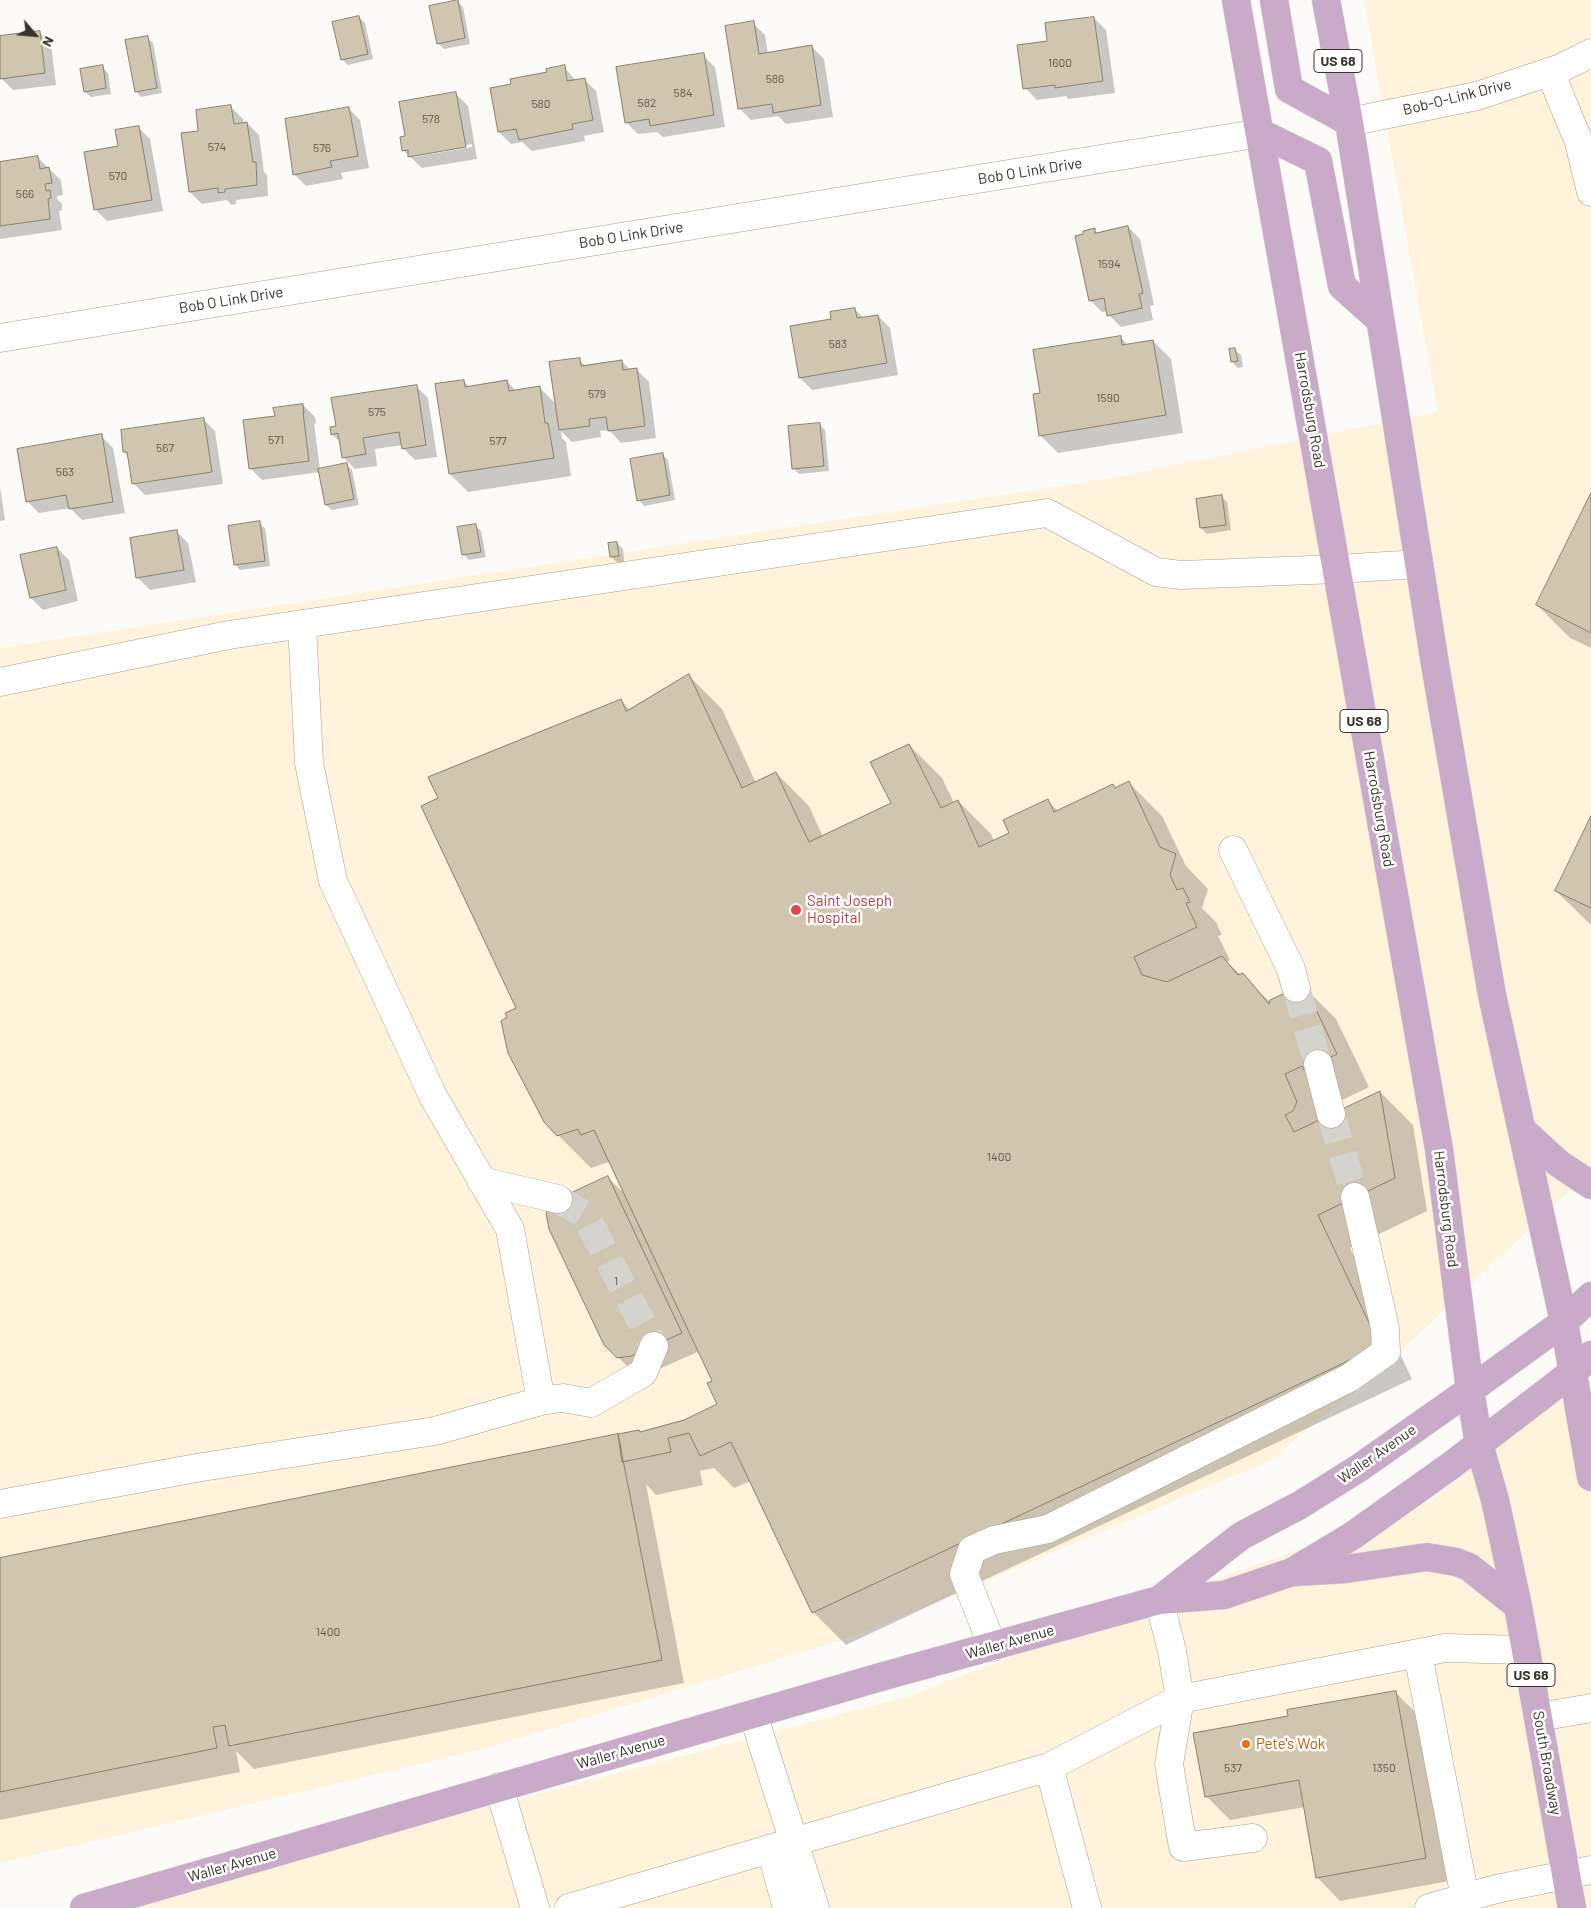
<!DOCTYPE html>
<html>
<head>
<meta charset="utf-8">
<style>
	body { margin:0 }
	#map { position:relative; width:1591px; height:1908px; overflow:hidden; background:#fdfbf7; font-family:Barlow,sans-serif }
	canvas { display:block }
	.north { position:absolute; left:10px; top:10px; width:50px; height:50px; -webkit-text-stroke:4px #fff; paint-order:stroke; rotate:117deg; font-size:14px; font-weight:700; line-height:20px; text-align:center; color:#37322a }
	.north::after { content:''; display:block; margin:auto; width:18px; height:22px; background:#37322a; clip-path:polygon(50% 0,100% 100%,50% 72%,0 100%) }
</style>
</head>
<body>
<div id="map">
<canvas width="1591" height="1908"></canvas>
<div class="north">N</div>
</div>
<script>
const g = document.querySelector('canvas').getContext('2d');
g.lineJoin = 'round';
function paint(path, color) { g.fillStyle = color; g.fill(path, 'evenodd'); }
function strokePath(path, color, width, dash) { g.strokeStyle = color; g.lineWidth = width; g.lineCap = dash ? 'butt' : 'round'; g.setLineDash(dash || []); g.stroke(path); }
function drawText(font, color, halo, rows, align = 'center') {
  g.font = font + ' Barlow,sans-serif'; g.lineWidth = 5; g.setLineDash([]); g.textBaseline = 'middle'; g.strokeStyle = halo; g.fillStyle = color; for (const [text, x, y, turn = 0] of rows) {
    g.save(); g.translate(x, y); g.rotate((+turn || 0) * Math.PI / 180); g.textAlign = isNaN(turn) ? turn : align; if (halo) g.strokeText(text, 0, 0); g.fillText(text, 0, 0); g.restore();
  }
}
paint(new Path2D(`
	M1364,0H1591V1171L1383,1368L1269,1461L858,1635L483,1749L0,1863V648L1106,479L1438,412Z
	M1591,1365V1908H104L910,1696L1159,1600L1432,1501Z`), '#fff3db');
paint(new Path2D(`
	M457,1L463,7L470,44L444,49L438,43Z
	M359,17L365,23L373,59L348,65L342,59Z
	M1094,18L1106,30L1115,93L1068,99L1066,96L1037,100L1025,88L1049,42Z
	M753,23L765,35L768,54L812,47L824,59L833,117L786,124L778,116L751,120L739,108Z
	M39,32L51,44L56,85L13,90L1,78L0,37Z
	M147,38L153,43L162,93L141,97L136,91Z
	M703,55L715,67L725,127L663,137L657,132L638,134L626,122Z
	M102,67L108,73L111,94L91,97L85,92Z
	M564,67L576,81L584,79L596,91L604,132L584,136L585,141L532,151L522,142L511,144L499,132L512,85Z
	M456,94L468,106L477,159L422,168L403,150L406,137ZM472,144V147L413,157V155Z
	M231,107L243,119V123H247L259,135L264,172L267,175L268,196L236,200V204L231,205L227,200L202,204L190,192L200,132Z
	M348,108L360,120L369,168L341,173L343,179L306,186L294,174Z
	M138,127L150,139L163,211L107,221L95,209Z
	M38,158L61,180L63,195L57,196V199L62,204V210L59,211L62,230L0,239V163Z
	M1128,227L1140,239L1154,305L1150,306L1153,320L1121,327L1109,315L1108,311L1102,312L1090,300L1094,230L1098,233Z
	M854,309L864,318L878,316L890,328L898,375L812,390L800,378L792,327L832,320Z
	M1120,337L1128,345L1153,341L1171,359L1183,433L1058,453L1040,435L1041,394Z
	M1235,350L1241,355L1243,367L1238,368L1232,362Z
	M579,360L586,366L621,361L631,370H637L649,382L656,438L621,443L609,430L600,431L601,437L572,442L561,431L562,438L566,442L571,476L468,492L450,474L437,385L463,381L470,387L507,381L516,391L539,387L556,404Z
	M416,386L428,398L437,457L415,460L403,448V445L375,449L377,466L355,469L343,457L341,443L332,434L337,427Z
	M303,405L315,417L316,424L314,423L320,470L346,464L352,470L359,505L332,510L326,505L320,472L262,480L250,468L277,417Z
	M203,419L215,431L223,484L145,495L133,483L129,457L124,452Z
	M819,424L825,430L829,471L799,474L793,468Z
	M101,436L113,448L125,513L82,520L70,508L39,513L27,501Z
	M663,455L668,460L675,500L644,506L639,500Z
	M0,487L5,520L0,521Z
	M1591,496V648L1570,638L1537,605Z
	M1222,497L1227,502L1231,530L1207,534L1201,528Z
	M259,523L265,528L270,566L240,570L235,564Z
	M475,525L481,531L486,557L469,560L463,554Z
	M176,531L188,543L196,582L150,590L138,578L131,539Z
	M617,543L623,549L624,562H617L611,557Z
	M57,548L69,560L78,601L43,610L31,598Z
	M689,676L722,709L756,783L776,773L809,806L823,837L893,803L909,745L942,778L954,803L958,801L991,834L994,841L1011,834L1048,801L1058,811L1113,785L1116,789L1129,783L1162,816L1186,866L1208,889L1202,908L1216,922L1222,935L1218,936L1230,960L1227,962L1271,1003L1303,986L1336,1019L1369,1087L1338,1102L1323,1119L1380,1092L1413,1125L1427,1211L1350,1248L1412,1379L846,1645L813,1612L751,1481L734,1488L714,1468L700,1471L703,1485L656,1495L646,1484L684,1683L254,1769L236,1751L240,1772L0,1820V1559L639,1431L641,1433L684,1421L718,1405L714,1381L700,1351L650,1373L636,1375L605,1344L608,1178L626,1195L609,1162L591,1168L558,1135L518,1008L621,700L630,710Z
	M1591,819V925L1556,891Z
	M1395,1692L1419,1716L1449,1881L1340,1901L1317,1877L1305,1807L1230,1820L1206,1796L1290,1717Z`), '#0003');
const building = new Path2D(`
	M458,0L465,38L437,44L429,6Z
	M359,16L368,54L341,60L332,22Z
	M1094,17L1103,81L1055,88V85L1023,89L1017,45L1047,41L1045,23Z
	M754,21L759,54L812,45L821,105L773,113L772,104L738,109L725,26Z
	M40,31L45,73L0,79V36Z
	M148,36L157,88L135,92L125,40Z
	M704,53L714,115L650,126L649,119L625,123L616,67Z
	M103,65L106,88L84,92L80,69Z
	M565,65L567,81L585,78L593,120L572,124L573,129L519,140L516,129L498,132L490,88L511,84L510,79L547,72L546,69Z
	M456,92L466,147L408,157V150L402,151L400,137L405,136L399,102Z
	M231,105L234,124L247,122L253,162H256L257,185L225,189V192L218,193V188L189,192L181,133L198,131L196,110Z
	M349,107L358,156L330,161L332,167L293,175L285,119Z
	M139,126L152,200L94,210L84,152L118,146L115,130Z
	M38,156L40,169L49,167L52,183L45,184L46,191L50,190L51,198L48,199L50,219L0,226V162Z
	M1128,226L1143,293L1139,294L1142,308L1107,316L1104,298L1089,301L1075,236L1083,234V231L1095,228V233Z
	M855,308L857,318L878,315L887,363L799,378L790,326L831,319L830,312Z
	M1121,336L1122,345L1153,340L1166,415L1039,436L1033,394L1040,393L1033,350Z
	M1235,348L1238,361L1231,362L1229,349Z
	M580,358L581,366L622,360L623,370L637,368L645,426L608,431L606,417L589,419L590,426L559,430L549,362Z
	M464,380L465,387L507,380L509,391L540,386L545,423H548L554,458L449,474L435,384Z
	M417,385L426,445L402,449L399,432L363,438L366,454L342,458L338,433L331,435L330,427L336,426L331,398Z
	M303,404L304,413L303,412L309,461L249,469L243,420L275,416L273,408Z
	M204,418L212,472L132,484L127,452H123L121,430Z
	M820,423L824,466L792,469L788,426Z
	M102,434L113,502L69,509L66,495L26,502L17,449Z
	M663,453L670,495L637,501L630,459Z
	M347,463L354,499L325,505L318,469Z
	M1591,493V633L1536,605Z
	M1222,495L1226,525L1200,528L1196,499Z
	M260,521L265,561L234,565L228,526Z
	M476,524L481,552L462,555L457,527Z
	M177,530L184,570L136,578L130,538Z
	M617,542L619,556L610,557L608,543Z
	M57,547L66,590L30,598L20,555Z
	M689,674L742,788L776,772L809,842L891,803L870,762L909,744L941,808L958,800L979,847L1009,833L1003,820L1048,799L1054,812L1113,784L1115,788L1129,781L1160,847L1176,854L1170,875L1177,890L1183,888L1190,902L1186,903L1197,927L1134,957L1142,975L1167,982L1222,956L1238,975L1243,973L1269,1004L1270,1000L1304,984L1337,1054L1304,1070L1302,1066L1285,1074L1297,1102L1293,1111L1285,1115L1294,1132L1380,1091L1395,1178L1318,1215L1380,1346L812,1613L731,1442L700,1456L689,1433L668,1438L671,1452L622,1462L618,1434L639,1430L640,1432L684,1420L717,1404L707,1383L712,1381L594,1130L581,1135L578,1129L557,1136L544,1122L508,1053L501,1021L507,1017L505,1013L516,1008L421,806L438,798L428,777L621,699L626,711Z
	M1591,816V908L1555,891Z
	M608,1176L682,1333L631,1356L617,1358L604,1345L549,1229L546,1213L558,1199Z
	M618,1434L662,1660L229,1746L225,1725L213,1727L217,1748L0,1792V1558Z
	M1396,1691L1426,1858L1316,1878L1299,1780L1205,1797L1193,1733L1288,1716L1287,1710Z`);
paint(building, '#d0c6b0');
strokePath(building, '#887f6a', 1);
strokePath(new Path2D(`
	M1296,988L1318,1064
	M1331,1114L1355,1197
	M558,1199L585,1215L654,1346`), '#d5d3ce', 28, [28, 14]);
const minor = new Path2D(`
	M1550,72L1579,142L1591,192
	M1349,122L1477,96L1561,68L1591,53
	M0,338L1261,133
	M0,682L229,635L1047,513L1156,572L1181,575L1337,569L1419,564
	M1233,850L1291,969L1296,988
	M1318,1064L1331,1114
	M481,1181L558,1199
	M541,1401L563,1398L591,1403L643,1373L654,1346
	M0,1504L202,1467L435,1431L541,1401L510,1229L433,1096L333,881L309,763L302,624
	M1159,1600L1172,1651L1180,1699L1169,1764L1183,1847L1253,1838
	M993,1647L964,1574L972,1550L994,1540L1048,1529L1349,1378L1386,1352L1385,1328L1355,1197
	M1418,1654L1465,1898
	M753,1714L815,1908
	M1539,1717L1591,1708
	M1049,1767L1180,1699L1445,1648L1526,1650
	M499,1787L535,1908
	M771,1850L787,1908
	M569,1908L1049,1767L1087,1908
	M1429,1908L1496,1889L1591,1870`);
const major = new Path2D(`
	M1236,0L1439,1149L1470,1390L1479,1444L1495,1500L1518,1606L1572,1908
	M1274,0L1289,89L1349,122
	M1326,0L1349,122L1435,664L1492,995L1564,1322L1591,1477
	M1261,133L1318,161L1342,286L1380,320
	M1522,1130L1558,1163L1591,1185
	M1296,1572L1346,1569L1427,1557L1456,1562L1469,1567L1518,1606
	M1159,1600L1241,1536L1300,1505L1359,1468L1470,1390L1564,1322L1591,1296
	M84,1908L884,1676L1159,1600L1224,1595L1292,1572L1352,1536L1453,1464L1574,1371L1591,1355`);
strokePath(minor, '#aaa08b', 29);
strokePath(major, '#d7d6d4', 29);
strokePath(minor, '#fff', 28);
strokePath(major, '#caaac9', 28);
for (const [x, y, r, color] of [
	[796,910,6,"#e0444e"],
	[1246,1744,5,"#e8710a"]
]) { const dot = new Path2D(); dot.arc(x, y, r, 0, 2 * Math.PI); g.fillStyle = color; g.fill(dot); strokePath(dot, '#fff', 2); }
drawText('12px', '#5d574c', null, [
	["1600",1060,63],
	["586",775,79],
	["584",683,93],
	["582",647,103],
	["580",541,104],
	["578",431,119],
	["574",217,147],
	["576",322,148],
	["570",118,176],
	["566",25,194],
	["1594",1109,264],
	["583",838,344],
	["579",597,394],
	["1590",1108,398],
	["575",377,412],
	["571",276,440],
	["577",498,441],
	["567",165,448],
	["563",65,472],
	["1400",999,1157],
	["1",616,1281],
	["1400",328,1632],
	["537",1233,1768],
	["1350",1384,1768]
]);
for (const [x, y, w] of [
	[1338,61,48],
	[1364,721,48],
	[1531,1675,48]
]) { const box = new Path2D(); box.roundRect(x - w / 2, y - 11.5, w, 23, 4); g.fillStyle = '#fff'; g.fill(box); strokePath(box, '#37322a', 1); }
drawText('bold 14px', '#37322a', null, [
	["US 68",1338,61],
	["US 68",1364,721],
	["US 68",1531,1675]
]);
drawText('15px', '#37322a', '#fff', [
	["Bob-O-Link Drive",1457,97,-14],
	["Bob O Link Drive",1030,171,-9],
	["Bob O Link Drive",631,235,-9],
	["Bob O Link Drive",231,300,-9],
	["Harrodsburg Road",1310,410,80],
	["Harrodsburg Road",1379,809,80],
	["Harrodsburg Road",1446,1209,83],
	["Waller Avenue",1377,1454,-35],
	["Waller Avenue",1010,1642,-16],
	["Waller Avenue",621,1752,-16],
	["South Broadway",1547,1763,80],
	["Waller Avenue",232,1865,-16]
]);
drawText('15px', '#be3a42', '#fff', [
	["Saint Joseph",807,901],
	["Hospital",807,918]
], 'left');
drawText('15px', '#c56008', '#fff', [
	["Pete's Wok",1256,1744]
], 'left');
</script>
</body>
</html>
